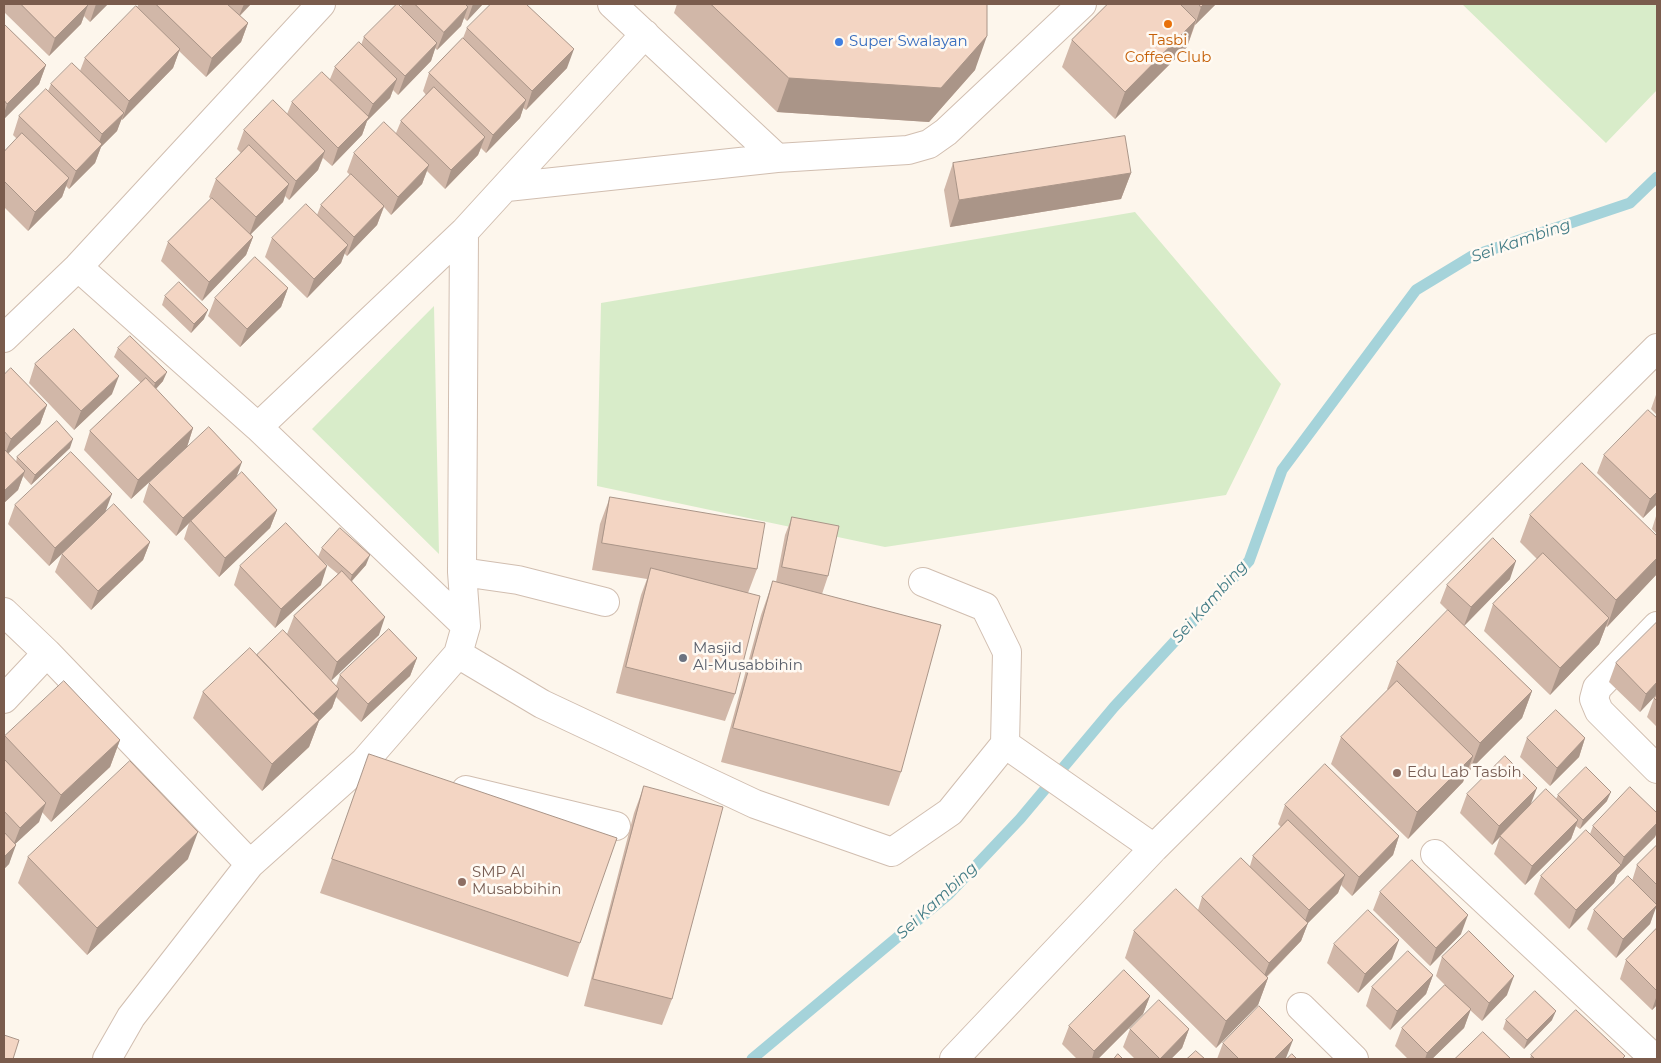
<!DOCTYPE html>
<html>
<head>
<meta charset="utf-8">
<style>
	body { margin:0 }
	#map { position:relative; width:1661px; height:1063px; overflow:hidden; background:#fdf6ec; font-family:Montserrat,sans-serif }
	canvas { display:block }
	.frame { position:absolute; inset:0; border:5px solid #7a5c4d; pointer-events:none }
</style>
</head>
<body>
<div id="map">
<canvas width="1661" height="1063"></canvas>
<div class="frame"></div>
</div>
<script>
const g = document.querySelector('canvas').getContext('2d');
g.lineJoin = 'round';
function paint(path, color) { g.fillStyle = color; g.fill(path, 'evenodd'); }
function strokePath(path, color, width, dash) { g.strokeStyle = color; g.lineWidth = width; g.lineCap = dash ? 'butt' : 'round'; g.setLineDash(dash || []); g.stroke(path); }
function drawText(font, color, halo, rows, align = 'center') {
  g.font = font + ' Montserrat,sans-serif'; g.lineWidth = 5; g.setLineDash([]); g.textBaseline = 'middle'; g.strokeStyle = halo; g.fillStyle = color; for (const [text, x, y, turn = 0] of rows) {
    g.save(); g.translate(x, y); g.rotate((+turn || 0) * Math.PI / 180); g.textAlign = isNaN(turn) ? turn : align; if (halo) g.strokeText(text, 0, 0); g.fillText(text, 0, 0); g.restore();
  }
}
paint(new Path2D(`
	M1462,4H1657V90L1606,143Z
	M1135,212L1281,384L1226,495L885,547L597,486L601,303Z
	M434,306L439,554L312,429Z`), '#d8ecc9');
strokePath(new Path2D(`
	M752,1059L949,894L1020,819L1114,707L1249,561L1282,470L1416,290L1472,256L1630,203L1657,177`), '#a5d3da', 11);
const minor = new Path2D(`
	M612,4L777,158
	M507,187L777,158L908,150L929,144L946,132L1082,4
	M78,267L258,427L466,626
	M4,338L78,267L321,4
	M258,427L464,232L645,34
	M462,572L518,580L605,602
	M4,612L47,653L250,864
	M1657,626L1597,688L1594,699L1599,711L1657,769
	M458,654L542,704L755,804L892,852L950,812L1005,744L1007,652L985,607L923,582
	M4,699L47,653
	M1005,744L1154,848
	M466,790L616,826
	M1435,854L1655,1059
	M1301,1007L1354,1059
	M107,1059L131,1017L250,864L364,762L458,654L466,626L462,572L464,232
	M954,1059L1154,848L1657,348`);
strokePath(minor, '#d1beb0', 30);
strokePath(minor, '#fff', 28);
paint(new Path2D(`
	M4,4H108L90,22L84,16L81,24L49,56L4,12Z
	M139,4H251L240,16L248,23L241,42L206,77L179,51L173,68L122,120L121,119L117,131L101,147L95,163L69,189L66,186L62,197L28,231L4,207V152L17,139L13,135L19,116L48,91L51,84L80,71L85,58L137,7Z
	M402,4H483L467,21L464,18L461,26L437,50L435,48L431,61L398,95L393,90L390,98L367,121L362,135L332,166L323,158L318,170L289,200L285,196L283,202L251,234L253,237L246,255L202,301L161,261L168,242L211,199L209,197L216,179L241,153L237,149L244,130L287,114L292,102L330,79L335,67L361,45L364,37L401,7Z
	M677,4H987L975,70L929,122L777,112L674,13Z
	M1108,4H1216L1195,25L1187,47L1115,119L1062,67L1072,40Z
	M4,24L46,65L39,84L4,119Z
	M467,28L567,68L526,110L523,108L520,118L486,153L481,148L478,155L445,189L427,171L422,184L391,215L384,207L377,225L347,256L344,253L341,263L307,298L265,257L272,238L317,215L321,205L350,175L347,172L354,153L396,133L401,121L426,95L423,91L429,73L463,38Z
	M953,163L1131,173L1121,199L950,227L944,190Z
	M288,288L281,307L240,347L208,316L215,298Z
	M165,296L204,319L191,333L162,305Z
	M118,348L163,381L156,389L193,428L187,447L131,499L84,450L90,431L141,383L114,357Z
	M35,364L112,394L74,430L29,383Z
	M4,375L47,405L40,424L8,454L16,462L17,457L70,448L31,485L23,476L18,490L4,503Z
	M1657,392V415L1651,409Z
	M1657,418V504L1643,518L1597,473L1604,455Z
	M236,478L277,510L270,528L219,577L184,539L189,523L176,536L143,502L149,483Z
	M610,497L757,569L748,593L735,694L725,721L616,693L641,595L647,579L592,570L600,524Z
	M15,505L105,513L49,566L8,524Z
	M1657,513V534L1652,529Z
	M1530,515L1657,536V574L1607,627L1606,626L1599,644L1550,695L1484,631L1493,604L1537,559L1520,542Z
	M792,517L828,576L822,594L901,772L889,806L721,762L761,615L773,581L776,582L785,535Z
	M150,542L143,560L91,610L55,572L62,554Z
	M322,548L366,565L352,581L379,635L331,680L336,686L340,675L417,658L410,676L361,722L336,697L332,708L319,721L309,747L262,791L193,718L203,692L287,634L294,616L338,574L321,560V585L275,628L234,585L240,566L318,557Z
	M1510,579L1464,626L1532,691L1522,718L1470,770L1468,768L1463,782L1408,839L1331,764L1341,737L1388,690L1387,689L1397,662L1448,611L1440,603L1447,585Z
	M1657,623V694L1640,712L1609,682L1616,663Z
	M1657,695V727L1647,717L1654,698Z
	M5,736L120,740L110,767L51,822L42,812L39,822L15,844L9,864L4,869V740Z
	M1527,738H1585L1579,757L1550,786L1520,757Z
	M369,754L580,943L568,977L320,893Z
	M644,786L672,999L662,1025L584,1006L634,813Z
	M1467,794L1530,805L1556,799L1558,795L1607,801L1580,829L1576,826L1571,839L1525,885L1494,854L1500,837L1492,845L1460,813Z
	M1285,805L1399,836L1393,855L1352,896L1341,885L1338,893L1308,923L1301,941L1267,977L1268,978L1258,1005L1216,1048L1125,958L1134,931L1198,910L1202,897L1250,866L1253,856L1281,827L1278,824Z
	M1657,813V832L1655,837L1617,875L1614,883L1569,929L1534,894L1541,876L1590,834L1593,826Z
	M1657,845V910L1655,908L1650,924L1616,958L1587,929L1594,910L1632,881L1637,865Z
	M28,857L188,859L87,955L18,883Z
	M1380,892L1461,934L1430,966L1373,910Z
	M1657,928V1005L1652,1010L1620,979L1626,960Z
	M1334,944L1392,959L1358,993L1327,963Z
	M1442,957L1507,995L1482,1021L1470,1010L1464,1028L1432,1059H1408L1395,1046L1402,1028L1445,985L1436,976Z
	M1433,975L1426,994L1390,1030L1366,1006L1372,987Z
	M1150,996L1143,1014L1098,1059H1077L1062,1044L1069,1026Z
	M1506,1020H1552L1524,1049L1503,1029Z
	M1130,1029H1189L1182,1048L1171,1059H1135L1123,1047Z
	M1223,1043L1286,1058L1285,1059H1217Z
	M1531,1055L1624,1059H1530Z`), '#d1b7a8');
paint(new Path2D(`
	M96,4H108L90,22Z
	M244,4H251L239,16Z
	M473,4H483L467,21Z
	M1204,4H1216L1195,25L1201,7Z
	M88,5L81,24L49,56L55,38Z
	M468,7L461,26L437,50L444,32Z
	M1196,20L1187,47L1115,119L1125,92Z
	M248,23L241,42L206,77L212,58Z
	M987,36L975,70L929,122L777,112L789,78Z
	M437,43L431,61L398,95L405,76Z
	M180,49L173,68L122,120L129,101Z
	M574,49L567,68L526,110L532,91Z
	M46,65L39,84L4,119V114L7,104Z
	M397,79L390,98L367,121L362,135L332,166L338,148L367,118L373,104Z
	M526,100L520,118L486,153L493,135Z
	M124,113L117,131L101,147L95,163L69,189L76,171L96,150L102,134Z
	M485,137L478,155L445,189L451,170Z
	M325,151L318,170L289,200L296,181Z
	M429,165L422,184L391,215L398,197Z
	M1131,173L1121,199L950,227L959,200Z
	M69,178L62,197L28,231L35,212Z
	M289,184L283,202L249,236L256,217Z
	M384,206L377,225L347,256L354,237Z
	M253,237L246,255L202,301L209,282Z
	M348,245L341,263L307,298L314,279Z
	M288,288L281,307L240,347L247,329Z
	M208,310L204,319L191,333L194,324Z
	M167,372L163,381L152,393L155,383Z
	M119,376L112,394L74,430L81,411Z
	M47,405L40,424L4,457L11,439Z
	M193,428L187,447L131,499L138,480Z
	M73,439L70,448L31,485L35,475Z
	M242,462L235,481L191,521L176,536L183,518Z
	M25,471L18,490L4,503V491Z
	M1657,492V504L1643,518L1650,499Z
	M112,494L105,513L49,566L55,548Z
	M277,510L270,528L219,577L225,558Z
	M150,542L143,560L91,610L98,591Z
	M370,555L366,565L349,584L352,575Z
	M1657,558V574L1607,627L1616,600Z
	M1516,561L1510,579L1464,626L1471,607Z
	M327,566L321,585L275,628L281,609Z
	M385,617L379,635L331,681L337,662Z
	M1609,618L1599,644L1550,695L1560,668Z
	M417,658L410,676L361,722L368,704Z
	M1657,682V694L1640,712L1646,694Z
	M339,689L332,708L319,721L309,747L262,791L272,764L310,717Z
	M1532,691L1522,718L1470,770L1480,743Z
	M1585,738L1579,757L1550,786L1557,768Z
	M120,740L110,767L51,822L61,795Z
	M1473,756L1463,782L1408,839L1417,812Z
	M1537,788L1530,806L1492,845L1499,826Z
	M1611,792L1607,801L1580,829L1583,820Z
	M46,803L39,822L13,846L20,828Z
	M1578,820L1571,839L1525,885L1532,866Z
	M1657,823V832L1655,837L1617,875L1624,857Z
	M198,832L188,859L87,955L97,928Z
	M1399,836L1393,855L1352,896L1359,877Z
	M16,845L9,864L4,869V857Z
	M1621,865L1614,883L1569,929L1576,910Z
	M1345,875L1338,893L1308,923L1301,941L1262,981L1269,963L1302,929L1309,910Z
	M1657,905L1650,924L1616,958L1623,939Z
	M1468,915L1461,934L1430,966L1436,948Z
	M1399,940L1392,959L1358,993L1365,974Z
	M1433,975L1426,994L1390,1030L1397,1011Z
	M1514,976L1507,995L1482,1021L1489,1003Z
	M1268,978L1258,1005L1216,1048L1226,1021Z
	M1657,995V1005L1652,1010Z
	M1150,996L1143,1014L1098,1059H1092L1094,1051Z
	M1471,1009L1464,1028L1432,1059H1425L1427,1053Z
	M1556,1011L1552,1020L1524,1049L1527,1040Z
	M1189,1029L1182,1048L1171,1059H1160Z
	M1293,1040L1286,1058L1285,1059H1274Z`), '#aa9588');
const building = new Path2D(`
	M21,4H87L88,5L55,38Z
	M156,4H227L248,23L212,58Z
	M397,4H398L437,43L405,76L364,37Z
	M415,4H465L468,7L444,32Z
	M491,4H526L574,49L532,91L467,28Z
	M711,4H987V36L941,88L789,78Z
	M1108,4H1180L1196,20L1125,92L1072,40Z
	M1199,4H1204L1201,7Z
	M136,6L180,49L129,101L85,58Z
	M4,24L46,65L7,104L4,100Z
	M463,38L526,100L493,135L429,73Z
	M359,42L397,79L373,104L335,67Z
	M72,63L124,113L102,134L51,84Z
	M322,72L369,117L338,148L292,102Z
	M434,87L485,137L451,170L401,121Z
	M46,89L102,144L76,171L19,116Z
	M273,100L325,151L296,181L244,130Z
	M384,122L429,165L398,197L354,153Z
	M22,133L69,178L35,212L4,181V152Z
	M1125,136L1131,173L959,200L953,163Z
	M249,145L289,184L256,217L216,179Z
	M351,174L384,206L354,237L321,205Z
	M212,198L253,237L209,282L168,242Z
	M306,204L348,245L314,279L272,238Z
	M255,257L288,288L247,329L215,298Z
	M179,282L208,310L194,324L165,296Z
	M74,329L119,376L81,411L35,364Z
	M130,336L167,372L155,383L118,348Z
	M11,368L47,405L11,439L4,431V375Z
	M146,378L193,428L138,480L90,431Z
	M1648,410L1657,418V492L1650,499L1604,455Z
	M57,421L73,439L35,475L17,457Z
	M209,427L242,462L183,518L149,483Z
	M4,449L25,471L4,491Z
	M71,452L112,494L55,548L15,505Z
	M1582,463L1657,536V558L1616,600L1530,515Z
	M242,472L277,510L225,558L191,521Z
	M610,497L765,523L757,569L602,543Z
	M114,504L150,542L98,591L62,554Z
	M792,517L839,526L828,576L782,567Z
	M286,523L327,566L281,609L240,566Z
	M340,528L370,555L352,575L322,548Z
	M1493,538L1516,561L1471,607L1447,585Z
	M1543,553L1609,618L1560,668L1493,604Z
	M651,568L760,596L735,694L626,667Z
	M342,571L385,617L337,662L294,616Z
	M773,581L941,625L901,772L733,728Z
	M1448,610L1532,691L1480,743L1397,662Z
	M1657,622V682L1646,694L1616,663Z
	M389,629L417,658L368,704L340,675Z
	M283,630L339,689L313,714L257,655Z
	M250,648L319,720L272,764L203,692Z
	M64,681L120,740L61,795L5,736Z
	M1397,681L1473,756L1417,812L1341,737Z
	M1657,695V701L1654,698Z
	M1556,710L1585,738L1557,768L1527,738Z
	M369,754L617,838L580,943L332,859Z
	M1505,756L1537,788L1499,826L1467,794Z
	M4,759L46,803L20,828L4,811Z
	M130,761L198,832L97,928L28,857Z
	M1325,764L1399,836L1359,877L1285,805Z
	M1586,767L1611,792L1583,820L1558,795Z
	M644,786L723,807L672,999L593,979Z
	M1630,787L1657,813V823L1624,857L1593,826Z
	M1546,789L1578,820L1532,866L1500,836Z
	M1288,820L1345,875L1309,910L1253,856Z
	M1586,830L1621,865L1576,910L1541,876Z
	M4,832L16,845L4,857Z
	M1657,845V885L1637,865Z
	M1241,858L1308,923L1269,963L1202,897Z
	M1412,860L1468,915L1436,948L1380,892Z
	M1628,876L1657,905L1623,939L1594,910Z
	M1176,889L1268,978L1226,1021L1134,931Z
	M1368,910L1399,940L1365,974L1334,944Z
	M1657,928V991L1626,960Z
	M1469,931L1514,976L1489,1003L1442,957Z
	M1408,951L1433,975L1397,1011L1372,987Z
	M1124,970L1150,996L1094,1051L1069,1026Z
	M1445,985L1471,1009L1427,1053L1402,1028Z
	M1535,991L1556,1011L1527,1040L1506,1020Z
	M1159,1000L1189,1029L1160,1059L1130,1029Z
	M1259,1006L1293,1040L1274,1059H1239L1223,1043Z
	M1576,1010L1625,1056L1622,1059H1535L1531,1055Z
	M1483,1032L1511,1059H1455Z
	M4,1035L19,1040L13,1059H4Z
	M1196,1051L1205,1059H1187Z
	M1118,1054L1123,1059H1114Z
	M1292,1054L1297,1059H1287Z`);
paint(building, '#f3d5c3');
strokePath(building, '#aa9588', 1);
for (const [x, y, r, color] of [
	[1168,24,5,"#e8710a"],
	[839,42,5,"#3f7fe0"],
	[683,658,5,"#6b7280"],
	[1397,773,5,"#8d6e63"],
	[462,882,5,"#8d6e63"]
]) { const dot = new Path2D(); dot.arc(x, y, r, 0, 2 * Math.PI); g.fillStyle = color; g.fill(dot); strokePath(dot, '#fffaf3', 2); }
drawText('15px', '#c56008', '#fffaf3', [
	["Tasbi",1168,41],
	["Coffee Club",1168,58]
]);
drawText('15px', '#366cbe', '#fffaf3', [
	["Super Swalayan",849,42]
], 'left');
drawText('15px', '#5b616d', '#fffaf3', [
	["Masjid",693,649],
	["Al-Musabbihin",693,666]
], 'left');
drawText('15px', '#785e54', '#fffaf3', [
	["Edu Lab Tasbih",1407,773],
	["SMP Al",472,873],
	["Musabbihin",472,890]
], 'left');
drawText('italic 16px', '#437c86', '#fffaf3', [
	["Sei Kambing",1521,241,-19],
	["Sei Kambing",1210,602,-48],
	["Sei Kambing",937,901,-43]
]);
</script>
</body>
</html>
